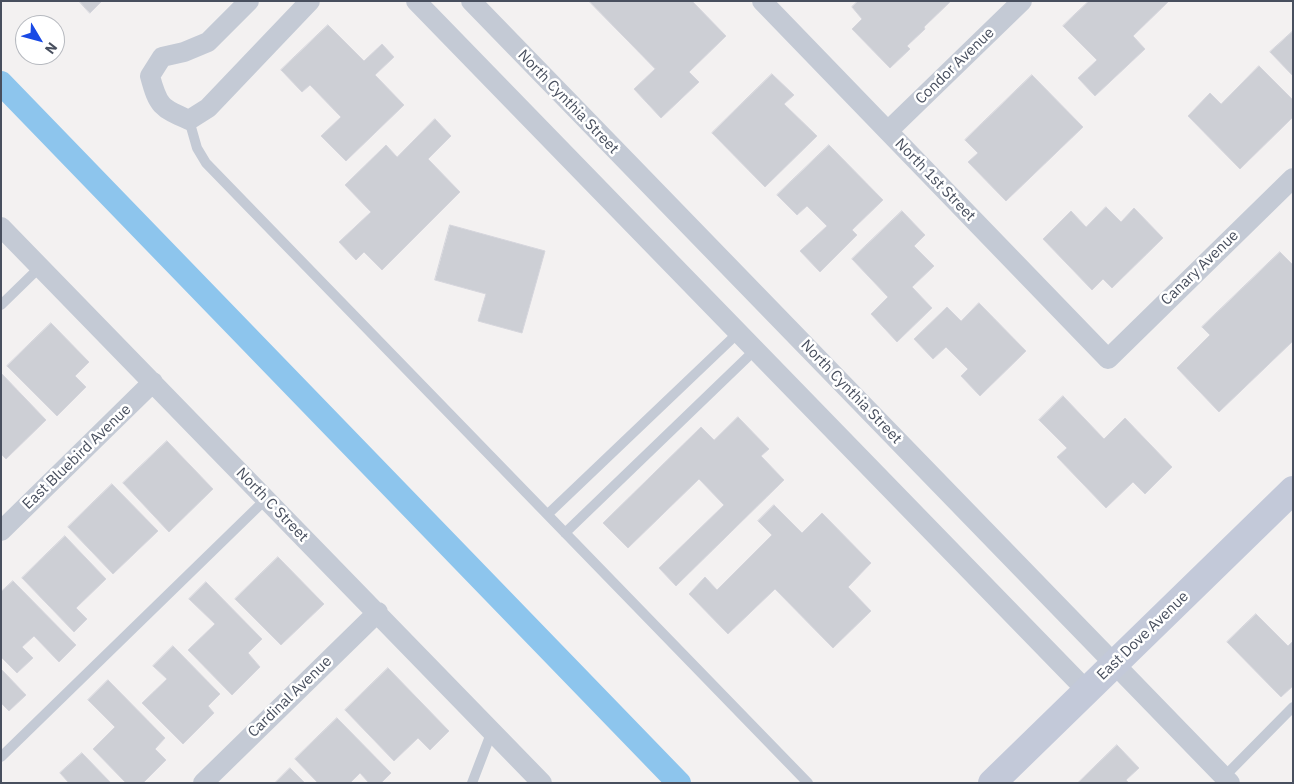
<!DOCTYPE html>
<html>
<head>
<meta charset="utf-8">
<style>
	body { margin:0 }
	#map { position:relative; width:1294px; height:784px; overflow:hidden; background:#f3f1f1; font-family:"IBM Plex Sans",sans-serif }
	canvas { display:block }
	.frame { position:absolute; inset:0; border:2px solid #484f5e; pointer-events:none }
	.north { position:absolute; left:15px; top:15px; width:50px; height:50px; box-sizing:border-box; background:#fff; border:1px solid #b6b9bf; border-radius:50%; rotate:127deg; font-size:14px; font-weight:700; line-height:20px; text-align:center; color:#484f5e }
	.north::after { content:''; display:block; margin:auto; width:18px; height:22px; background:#1949e5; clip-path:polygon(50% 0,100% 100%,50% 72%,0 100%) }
</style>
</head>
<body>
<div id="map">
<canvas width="1294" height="784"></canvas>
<div class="frame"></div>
<div class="north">N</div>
</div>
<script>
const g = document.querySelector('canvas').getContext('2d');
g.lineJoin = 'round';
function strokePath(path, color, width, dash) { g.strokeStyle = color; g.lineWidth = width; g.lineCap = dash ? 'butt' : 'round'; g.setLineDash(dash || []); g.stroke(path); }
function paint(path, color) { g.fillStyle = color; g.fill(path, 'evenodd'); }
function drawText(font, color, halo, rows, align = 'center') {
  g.font = font + ' "IBM Plex Sans",sans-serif'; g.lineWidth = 5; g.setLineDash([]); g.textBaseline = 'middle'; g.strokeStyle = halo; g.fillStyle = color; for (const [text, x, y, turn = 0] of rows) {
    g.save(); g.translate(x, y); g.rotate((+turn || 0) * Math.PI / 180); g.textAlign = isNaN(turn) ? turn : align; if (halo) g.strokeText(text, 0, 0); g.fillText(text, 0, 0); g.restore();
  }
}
strokePath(new Path2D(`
	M1,83L679,783`), '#8dc5ed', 24);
const building = new Path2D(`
	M79,1H102L90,13Z
	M589,1H692L726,36L689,72L699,82L661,118L634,89L655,69Z
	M858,1H951L924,27L925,29L907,46L910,49L890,68L852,29L862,19L852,7Z
	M1089,1H1169L1133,36L1145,49L1095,96L1078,78L1097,60L1063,26Z
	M328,25L364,61L382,44L394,57L375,75L404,105L346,161L321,136L341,117L310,85L302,92L281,70Z
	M1293,31V76L1270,52Z
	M1259,66L1293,100V117L1240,169L1188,116L1210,93L1221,104Z
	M772,74L794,95L784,104L817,136L765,187L712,133Z
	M1032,75L1083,127L1006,201L968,162L978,153L965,140Z
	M435,119L451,136L428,159L460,192L382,270L364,252L356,260L339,242L371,212L345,185L386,145L397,157Z
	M829,145L883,200L852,230L857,235L820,272L800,251L827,226L807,206L797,215L777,195Z
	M1106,207L1121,222L1134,208L1163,238L1112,288L1103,279L1092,290L1043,239L1071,211L1086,227Z
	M902,211L925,235L914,246L934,266L912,287L932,308L897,342L871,314L888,297L852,259Z
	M450,225L545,251L522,333L478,321L486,294L435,280Z
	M1280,252L1293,265V341L1219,412L1177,368L1210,335L1202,327Z
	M979,303L1026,351L980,396L961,376L968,369L946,347L933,359L914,339L947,307L961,321Z
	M51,323L89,362L75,376L86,387L57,416L7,366Z
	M1,373L46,420L6,459L1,454Z
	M1063,396L1104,439L1125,418L1172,467L1145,494L1133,482L1106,508L1057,457L1067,448L1039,420Z
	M738,417L769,449L761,456L784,480L676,586L659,568L724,505L699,479L628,548L603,523L701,427L714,440Z
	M167,441L213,489L169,532L123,483Z
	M112,484L158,531L113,574L68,527Z
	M774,505L802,533L822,513L871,563L848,587L871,611L833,648L775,589L728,634L689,594L705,577L717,590L772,535L758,521Z
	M65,536L106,579L76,608L87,619L74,632L22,578Z
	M278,557L324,604L281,645L235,599Z
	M13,581L76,645L59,662L34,636L22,647L33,658L17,673L1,657V592Z
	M206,582L262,639L248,653L260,667L232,695L188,650L215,624L189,599Z
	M1256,614L1288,646L1293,641V686L1281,697L1227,642Z
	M173,646L220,694L208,706L214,713L183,744L142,703L167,679L153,666Z
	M388,668L449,731L430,750L418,738L394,761L345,710Z
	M1,669L26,695L9,711L1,703Z
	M108,680L165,738L155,749L166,760L143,783H126L93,749L115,727L88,700Z
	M337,718L391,773L381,783H369L360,773L350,783H318L295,759Z
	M1117,745L1139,768L1126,780L1129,783H1078Z
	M82,753L111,783H69L60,773Z
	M290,768L305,783H275Z`);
paint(building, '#cdcfd5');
strokePath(building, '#d5d5dc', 1);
strokePath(new Path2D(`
	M189,120L197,148L206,163L808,783
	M1,305L40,267
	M548,514L739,332
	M565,533L756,349
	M1,757L266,499
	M1221,780L1293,707
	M472,783L492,731`), '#c4cad5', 10);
strokePath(new Path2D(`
	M249,1L208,42L184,52L162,57L150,76C158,106 161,108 189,120L208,108L310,1
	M416,1L1087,691
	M471,1L1230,783
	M762,1L1108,359L1293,178
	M888,131L1022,1
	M1,227L542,783
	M1,531L153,382
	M203,783L378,612`), '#c4cad5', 20);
strokePath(new Path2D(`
	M992,783L1293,490`), '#c3c9d9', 28);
drawText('15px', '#484f5e', '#fff', [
	["Condor Avenue",955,66,-44],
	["North Cynthia Street",568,102,46],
	["North 1st Street",935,180,46],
	["Canary Avenue",1200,268,-44],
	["North Cynthia Street",851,392,46],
	["East Bluebird Avenue",77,457,-44],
	["North C Street",272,505,46],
	["East Dove Avenue",1143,636,-44],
	["Cardinal Avenue",290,697,-44]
]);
</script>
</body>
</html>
